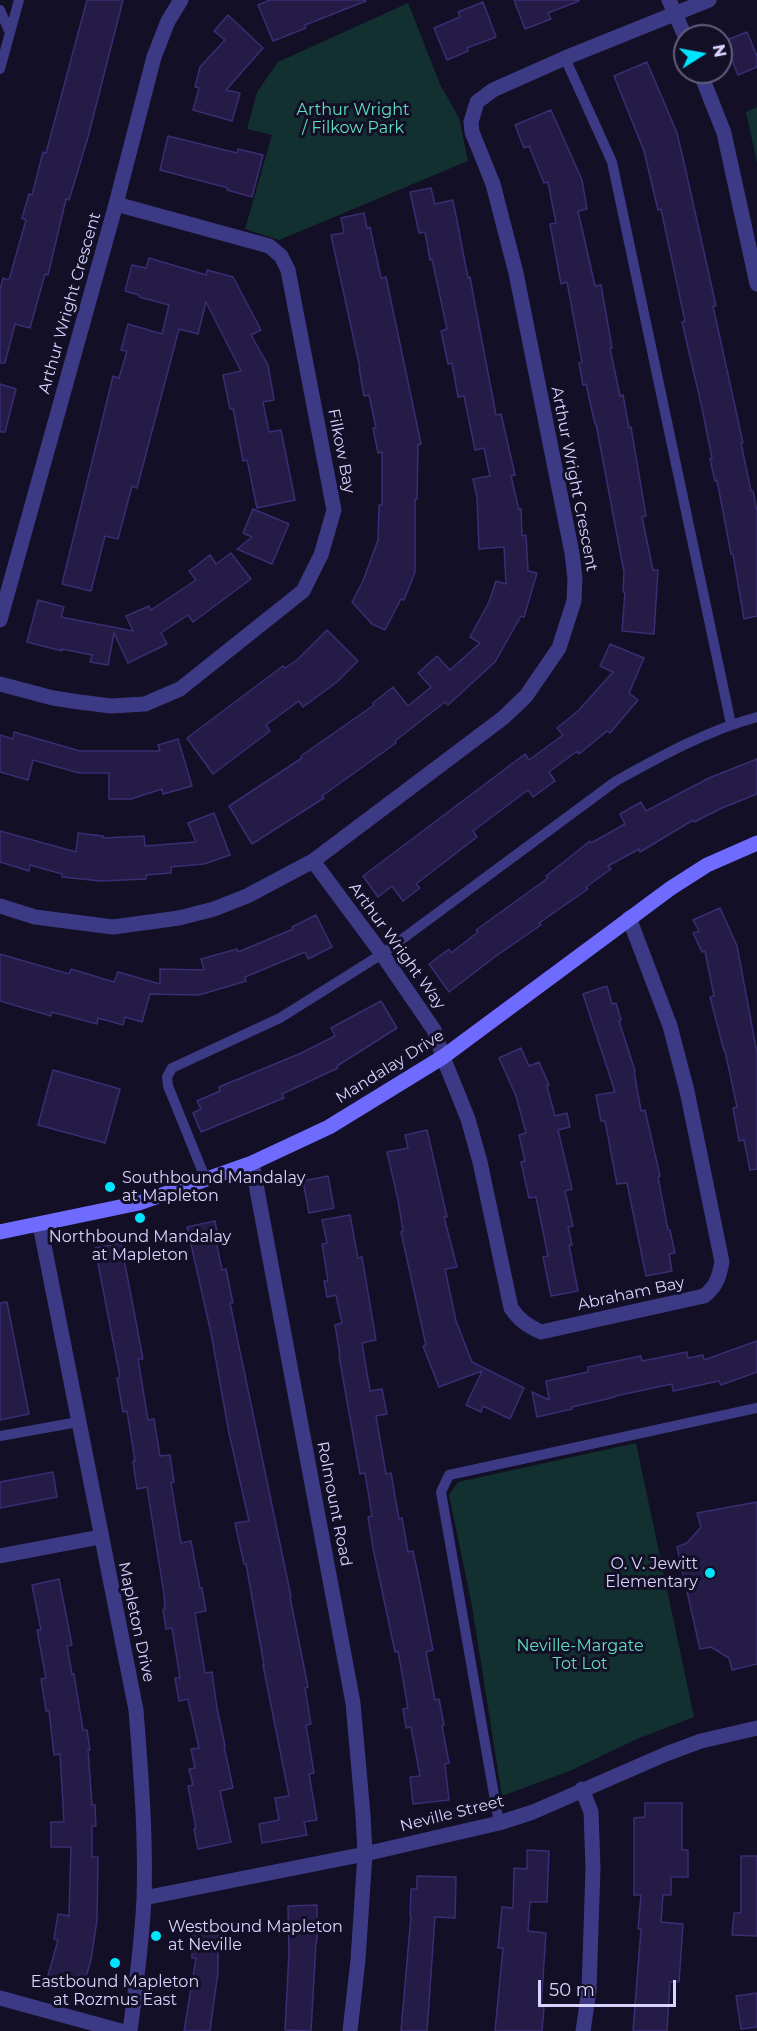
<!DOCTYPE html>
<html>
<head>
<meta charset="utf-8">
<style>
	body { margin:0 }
	#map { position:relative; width:757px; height:2031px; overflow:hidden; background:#130f26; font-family:Montserrat,sans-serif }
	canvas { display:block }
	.north { position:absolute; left:673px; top:24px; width:60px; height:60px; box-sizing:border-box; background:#130f26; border:2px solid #625e7d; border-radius:50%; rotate:79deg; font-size:16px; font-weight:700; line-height:24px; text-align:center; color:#d9d4ff }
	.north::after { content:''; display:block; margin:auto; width:21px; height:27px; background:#00e5ff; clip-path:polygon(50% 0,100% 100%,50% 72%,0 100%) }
	.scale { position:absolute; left:538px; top:1980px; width:138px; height:27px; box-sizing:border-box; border:3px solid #d9d4ff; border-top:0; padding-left:8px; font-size:18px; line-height:21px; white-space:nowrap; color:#d9d4ff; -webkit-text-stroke:4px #130f26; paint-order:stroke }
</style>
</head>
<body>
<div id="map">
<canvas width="757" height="2031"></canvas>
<div class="north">N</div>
<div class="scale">50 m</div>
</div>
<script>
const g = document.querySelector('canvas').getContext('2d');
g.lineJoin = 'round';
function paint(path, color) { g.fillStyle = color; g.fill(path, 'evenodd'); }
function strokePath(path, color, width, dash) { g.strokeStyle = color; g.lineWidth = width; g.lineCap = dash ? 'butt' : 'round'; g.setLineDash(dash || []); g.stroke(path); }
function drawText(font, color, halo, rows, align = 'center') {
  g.font = font + ' Montserrat,sans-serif'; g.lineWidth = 6; g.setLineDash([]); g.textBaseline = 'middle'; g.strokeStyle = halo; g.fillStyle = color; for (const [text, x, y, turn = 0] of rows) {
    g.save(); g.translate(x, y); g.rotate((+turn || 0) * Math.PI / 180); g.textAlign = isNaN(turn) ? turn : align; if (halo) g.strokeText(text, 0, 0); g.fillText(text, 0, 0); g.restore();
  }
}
paint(new Path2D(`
	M408,3L440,84L459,118L468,161L279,240L245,229L272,135L247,129L257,92L278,62Z
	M757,107V163L746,112Z
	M636,1443L694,1717L637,1739L572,1770L502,1796L472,1606L449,1495L458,1482Z`), '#12302f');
const building = new Path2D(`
	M87,0H123L88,137L69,200L66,199L48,275L45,274L30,328L15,324L5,363H0V290L3,278L9,280L26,220L22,218L29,194L32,195L43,152L46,153Z
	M270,0H365L366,1L305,25L306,28L273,41L258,5Z
	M514,0H579V1L548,13L551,19L525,29Z
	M483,2L496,37L467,48L468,51L447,60L434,28L460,17L458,12Z
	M228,15L263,48L226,90L240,93L232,121L193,110L199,88L195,87L200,67L225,40L214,31Z
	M747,32L757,56V67L738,75L724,41Z
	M647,62L677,133L685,167L716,306H713L743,443H741L751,491H753L757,511V616L744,619L733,554H731L717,480L715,481L710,459L712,458L702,408L682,322L685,321L661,209L658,210L644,151L614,76Z
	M551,110L582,180L587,209L578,211L595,286L601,285L612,348H610L620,396L623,395L629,428L631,427L646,516L642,517L653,570H658L654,634L622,631L625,592H623L624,572L596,424H595L586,384L583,385L579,363L582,362L567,282L561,284L550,224L556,223L548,182L544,183L529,146L524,148L515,125Z
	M168,136L237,153L238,149L263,155L252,197L227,190L228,188L160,170Z
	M431,188L435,204L453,200L468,278L470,277L474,299L496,415L501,414L515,475L511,476L519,510L521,509L522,536L526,535L528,571L537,573L524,617L521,616L495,662L448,705L445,702L395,741L396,743L322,796L324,798L252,844L229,806L302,758L301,756L374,705L373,703L393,687L408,706L431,687L418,673L437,656L450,670L480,643L470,637L489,602L496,581L506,584L504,547L479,549L477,497L473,479L490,476L484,448L475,450L464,396L458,397L452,363L448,364L441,331L447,329L432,259L430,260L425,232L419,233L410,192Z
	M364,213L367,228L370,227L381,278L386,277L421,444L418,445L417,499H415V572L404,600L401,599L385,630L372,624L352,602L363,581L378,540L379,505H382V452L378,453L373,428H376L369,395L364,396L359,368H360L331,235L344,233L341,218Z
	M149,258L206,275L207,270L233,277L261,330L251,335L268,365L274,400L263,402L269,432L281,430L295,500L257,508L247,460L243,461L233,408L230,409L223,375L241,371L206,302L198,334L179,329L137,488L132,486L118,539L105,536L91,591L62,584L113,376L119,378L127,351L121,350L128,324L162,334L169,305L139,297V295L125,291L132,265L146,268Z
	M0,384L16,389L5,432H0Z
	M253,509L289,524L272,564L237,549L252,537L243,533Z
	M231,553L251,579L193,622L188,615L161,633L167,644L128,663L114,633L108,665L90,662L92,655L62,649V651L27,642L38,600L64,607L61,617L133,631L126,616L149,606L151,610L196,580L189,571L210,555L216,564Z
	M327,630L358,661L337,682L303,707L299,701L266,725L270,731L213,774L187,738L283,666L285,668L297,660Z
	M610,644L644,658L629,693L638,700L610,733L607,731L579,754L577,751L549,772L555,781L540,792L533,797L528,790L473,831L477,837L416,884L420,888L403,901L392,886L378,897L363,876L525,754L529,760L563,735L557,728L578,711L613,672L600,666Z
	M14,732L80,751H160L158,745L178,739L192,786L163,794L162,789L131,799H109V773H79L33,760L28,780L0,772V735L13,739Z
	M757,759V794L722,808L694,822L693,820L640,852L639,849L608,866L611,869L586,887L588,889L539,923L541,925L496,956L449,992L429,964L449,949L451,953L478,932L476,930L548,878L546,876L590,841L591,843L625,824L620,814L641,802L646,811L709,778Z
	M214,813L230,855L204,864L171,867V873L146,875V879L101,881L62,877V874L30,865L29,871L0,862V831L76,852L78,833L103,836V838L144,836L145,846L196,842L188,823Z
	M720,908L737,946L757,1053V1169L750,1170L744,1140L739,1141L733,1108L737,1107L725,1051H724L710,997L714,996L705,951L702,952L693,933L699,931L693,920Z
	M316,915L332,947L308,959L305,952L245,977L246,981L199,995L150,994L142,1022L125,1017L123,1025L98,1018L97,1024L52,1012L51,1016L0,1001V954L69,974L71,969L114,982L118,972L160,984V969L204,970L201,959L237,949L238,952L293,929L292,927Z
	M607,986L612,1004L616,1003L621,1020L619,1021L635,1071H634L641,1111L645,1110L660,1176L658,1177L668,1230H670L675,1253L669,1254L672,1271L646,1276L627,1183L617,1184L605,1121H601L596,1095L615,1092L583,994Z
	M381,1001L397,1028L337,1066L338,1068L282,1094L284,1098L201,1132L193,1113L201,1109L197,1101L220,1091L219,1087L299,1054L335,1036L331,1028Z
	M521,1048L529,1066L539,1062L549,1085L547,1086L555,1116L567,1113L570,1127L558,1130L572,1189L565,1191L573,1226L568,1227L572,1245H569L578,1291L551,1296L543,1257L548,1256L536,1197L529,1198L521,1162L525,1161L519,1135L526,1133L516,1096L499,1058Z
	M53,1070L120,1089L105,1143L38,1125Z
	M427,1130L447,1217H444L457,1267L445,1269L456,1321L472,1362L524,1388L510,1419L483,1406L481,1412L466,1405L482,1371L439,1387L423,1346L426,1345L401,1232L403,1231L398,1200L387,1152L408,1148L405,1135Z
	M328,1176L334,1208L309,1213L303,1181Z
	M350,1215L358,1258L362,1257L376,1340L362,1343L370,1391L382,1389L387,1414L376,1416L386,1474L391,1473L399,1519L402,1518L408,1552L413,1551L420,1584L433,1650L426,1652L435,1700L439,1699L444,1725L442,1726L449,1763L445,1764L449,1800L413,1804L410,1777L420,1776L411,1727L406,1728L403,1709L408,1708L398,1651L395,1652L373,1548L368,1517L372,1516L365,1473L360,1474L339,1356L340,1355L335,1325L342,1323L336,1295L327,1297L324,1281H328L322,1244L327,1243L322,1220Z
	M215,1221L218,1236H215L222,1270L226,1269L233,1303H230L291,1597H290L308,1687L305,1688L311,1724L306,1725L314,1773L309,1774L317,1820L304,1822L307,1835L262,1843L259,1824L279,1820L275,1798L289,1796L263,1665H264L246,1564H244L235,1523L249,1521L229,1433L211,1333L187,1227Z
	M121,1243L143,1359H138L148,1420L154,1419L160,1456L170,1455L174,1482L171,1483L181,1543L191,1541L200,1588H202L206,1611L195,1613L205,1673L212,1672L217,1708L225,1746H224L233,1788L220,1791L231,1842L198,1849L194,1829H196L188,1786L193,1785L189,1769L195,1768L191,1749L199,1748L188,1699L179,1701L175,1678H180L172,1628L166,1629L163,1610L165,1609L164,1594L147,1487L137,1489L133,1461H135L127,1411L123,1412L117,1378L120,1377L95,1248Z
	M7,1302L29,1414L0,1420V1303Z
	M757,1341V1372L721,1385L719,1381L673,1391L672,1384L615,1396V1397L572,1407V1409L537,1417L532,1392L549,1400L546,1381L588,1372V1367L641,1356L642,1361L687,1352L688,1358L703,1355L704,1360Z
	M53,1472L57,1497L0,1508V1482Z
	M757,1502V1664L732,1670L729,1658L711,1647L700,1649L677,1547L687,1543L701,1527L697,1513Z
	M59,1579L72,1645L67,1646L72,1674H74L83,1730H87L90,1750H88L92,1805H95L96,1826H92V1857H98L97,1920L91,1960L86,1977L79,1975L76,1987L47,1979L58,1940L54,1939L58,1914L69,1916L71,1847H51V1822H64L60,1754L54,1755L49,1711H46L41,1679L46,1678L37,1630H41L32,1585Z
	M645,1803H682V1850H688V1877H671V1895H663L661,1922L683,1924L679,1982H670L667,2031H633L641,1929H638L641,1895H634V1818L645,1817Z
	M527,1850L549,1851L547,1902H530L528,1931L546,1933L541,2007H544L542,2031H495L503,1948H498L502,1907L513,1908L514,1868L527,1869Z
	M741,1856H757V1936L732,1935L734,1913H741Z
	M417,1876L456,1877L455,1918L435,1917L427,2031H401L411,1916H410L411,1889H417Z
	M317,1905V1942H316L311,2031L285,2030L289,1953L288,1906Z
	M192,1925H218V1972L210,2031H184L196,1958H192Z
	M757,1993V2027L741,2029L736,1996Z`);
paint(building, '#241b47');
strokePath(building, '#3b2d73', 1.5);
strokePath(new Path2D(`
	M0,10L10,33
	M565,58L612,162L731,724
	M0,69L19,0
	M206,1180L168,1086L167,1077L172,1068L280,1018L382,954L616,781C661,756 708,730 757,717
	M0,1436L78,1422
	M499,1823L441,1492L449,1475L757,1408`), '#3d3a85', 10);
strokePath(new Path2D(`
	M669,0L685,36
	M700,72L724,133L757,284
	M0,620L116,204L154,57L168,21L181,0
	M0,684L53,698L79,702L111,706L145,704L180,689L303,591L321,555L334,510L288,270L281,256L269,246L116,204
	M313,861L382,954L434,1030L443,1057L468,1119L480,1162L511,1308C519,1320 528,1326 541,1332L704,1296C717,1286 719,1277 722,1262L687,1091L670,1026L629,918
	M0,906L35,917L113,927L179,918L214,909L247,896L313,861L503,718L526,696L559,648L574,601L575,579L572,553L516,273L493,184L472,132L471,122L477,102L493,90L565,58L709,0
	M252,1163L353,1703L363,1815L365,1854L358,1960L350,2031
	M40,1225L136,1710C141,1773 146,1836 144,1898C142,1943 136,1987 130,2031
	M0,1556L100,1537
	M582,1789L591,1812L593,1868L589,1990L583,2031
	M144,1898L365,1854L499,1823L533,1812L666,1754L701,1741L757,1728
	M0,1998L121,2031`), '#3d3a85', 15);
strokePath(new Path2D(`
	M0,1232L139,1203L252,1163L329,1127L443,1057L671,888L707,865L757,843`), '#6f6bff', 15);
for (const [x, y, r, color] of [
	[110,1187,6,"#00e5ff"],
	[140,1218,6,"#00e5ff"],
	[710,1573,6,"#00e5ff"],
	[156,1936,6,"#00e5ff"],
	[115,1963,6,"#00e5ff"]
]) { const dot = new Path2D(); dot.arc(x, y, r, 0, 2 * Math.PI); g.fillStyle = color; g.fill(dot); strokePath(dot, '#130f26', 2); }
drawText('16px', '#5fe0c0', '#130f26', [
	["Arthur Wright",353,110],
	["/ Filkow Park",353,128],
	["Neville-Margate",580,1646],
	["Tot Lot",580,1664]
]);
drawText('16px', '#d9d4ff', '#130f26', [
	["Arthur Wright Crescent",70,303,-74],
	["Filkow Bay",341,451,79],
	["Arthur Wright Crescent",574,479,79],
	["Arthur Wright Way",397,946,54],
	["Mandalay Drive",390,1067,-32],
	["Abraham Bay",631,1294,-12],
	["Rolmount Road",334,1504,79],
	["Mapleton Drive",136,1622,78],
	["Neville Street",452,1814,-14]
]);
drawText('16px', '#d9d4ff', '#130f26', [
	["Southbound Mandalay",122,1178],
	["at Mapleton",122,1196],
	["Northbound Mandalay",140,1237,"center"],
	["at Mapleton",140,1255,"center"],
	["O. V. Jewitt",698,1564,"right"],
	["Elementary",698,1582,"right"],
	["Westbound Mapleton",168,1927],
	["at Neville",168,1945],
	["Eastbound Mapleton",115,1982,"center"],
	["at Rozmus East",115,2000,"center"]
], 'left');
</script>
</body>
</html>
